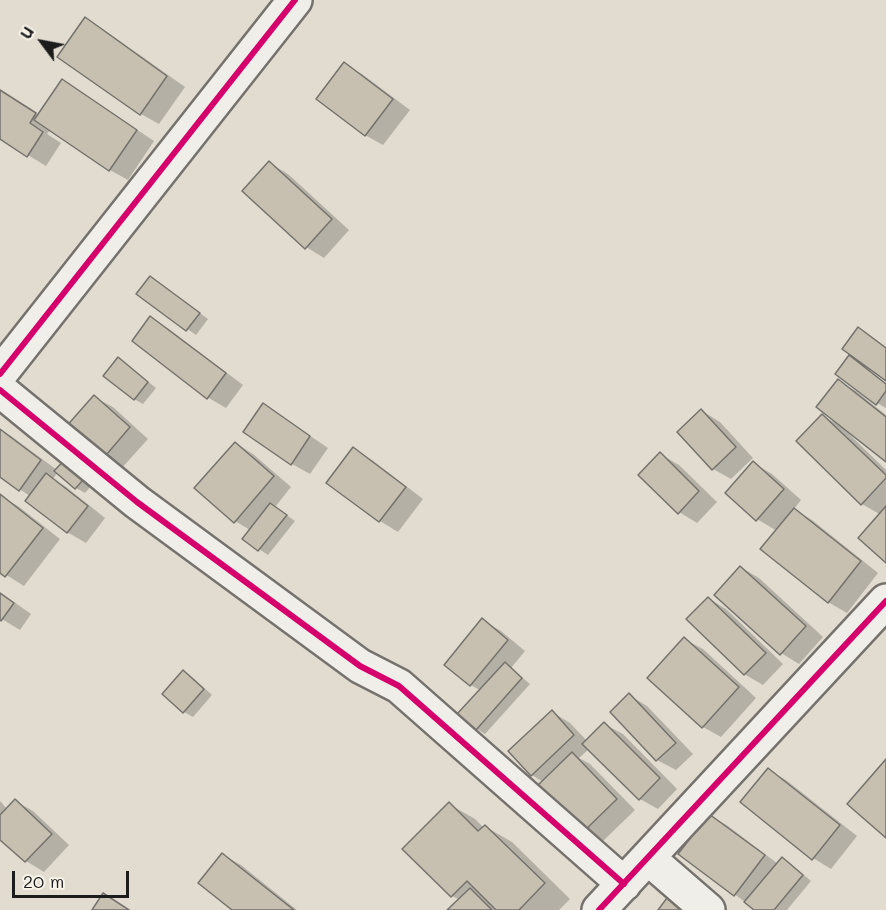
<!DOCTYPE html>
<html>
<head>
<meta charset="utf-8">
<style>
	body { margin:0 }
	#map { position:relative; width:886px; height:910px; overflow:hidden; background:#e2dcd0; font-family:Mali,sans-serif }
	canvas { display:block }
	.north { position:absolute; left:12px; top:12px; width:60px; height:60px; -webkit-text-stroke:4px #f7f3e8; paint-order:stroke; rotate:302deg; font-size:16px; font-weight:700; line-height:24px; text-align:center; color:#1c1c1c }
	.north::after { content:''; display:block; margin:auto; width:21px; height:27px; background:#1c1c1c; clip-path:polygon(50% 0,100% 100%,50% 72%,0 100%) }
	.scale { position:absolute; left:12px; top:871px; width:117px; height:27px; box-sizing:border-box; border:3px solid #1c1c1c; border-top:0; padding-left:8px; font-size:18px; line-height:21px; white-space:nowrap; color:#1c1c1c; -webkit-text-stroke:4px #f7f3e8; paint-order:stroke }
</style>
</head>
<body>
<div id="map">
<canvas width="886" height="910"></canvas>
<div class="north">U</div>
<div class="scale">20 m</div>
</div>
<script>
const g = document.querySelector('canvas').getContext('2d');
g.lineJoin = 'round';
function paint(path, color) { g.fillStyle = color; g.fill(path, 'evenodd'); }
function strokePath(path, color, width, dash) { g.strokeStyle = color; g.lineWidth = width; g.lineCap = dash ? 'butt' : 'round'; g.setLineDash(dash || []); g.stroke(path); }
paint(new Path2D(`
	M85,19L103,29L185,87L159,124L141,114Z
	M344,64L362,74L410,110L383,145L365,135Z
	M0,91L39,115L80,92L154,141L128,180L110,170L50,130L47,134L61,143L46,166L0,138Z
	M269,163L288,174L349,230L324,258L306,247Z
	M159,283L208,319L196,335L138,294Z
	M151,318L169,329L243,385L226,408L207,397Z
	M858,362L886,384V408L877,403Z
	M127,365L156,388L143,404L134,399Z
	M838,381L856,391L886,415V460L847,430L846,431L886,470V561L881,515L862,504L822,416L838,424L839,423Z
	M94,397L113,407L148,439L120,470L101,459Z
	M263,405L281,416L328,448L310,474L292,464Z
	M702,411L720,422L753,458L731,479L713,469Z
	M0,430L11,436L57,470L98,478L85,493L76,488L58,472L53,479L65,486L105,518L86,543L67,532L30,496L0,476Z
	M235,443L253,454L291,487L275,507L295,521L268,555L244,539L250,530L235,521Z
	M353,449L372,460L423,499L398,532L380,521L329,482Z
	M660,454L679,465L717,502L697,523L679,512Z
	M753,463L772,474L801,500L794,509L812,520L878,573L847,613L828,602L777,531L757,519Z
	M0,496L18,506L60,539L24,586L0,571Z
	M740,567L759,578L823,637L799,664L781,653Z
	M0,592L31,614L20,630L0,618Z
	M708,598L726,609L783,664L763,685L744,674Z
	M483,620L501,631L525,651L511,668L530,684L485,734L477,729L481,691L471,685Z
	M684,639L703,649L756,698L721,737L703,727L649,678Z
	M183,672L192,677L212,695L193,717L184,712L164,694Z
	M629,695L647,706L693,754L676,770L657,760Z
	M552,712L570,723L587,741L604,724L623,734L677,789L658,809L640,799L589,749L579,758L590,764L635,810L601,843L583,832L543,782L532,775Z
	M768,770L786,780L857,836L831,869L813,858Z
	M0,801L7,809L15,801L33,811L69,845L44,872L26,861L0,838Z
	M449,804L475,819L484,828L486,827L512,842L570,899L559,910H449L460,900L452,896Z
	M710,815L728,826L778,864L782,859L791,864L811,881L787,910H756L680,854Z
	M223,855L241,865L297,910H234Z`), '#0003');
const building = new Path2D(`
	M85,17L167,76L140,115L57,57Z
	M344,62L393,99L365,136L316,99Z
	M62,79L137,130L109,171L34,120Z
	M0,90L36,113L30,123L43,132L27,157L0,139Z
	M269,161L332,219L305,249L242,191Z
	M150,276L200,313L186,331L136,294Z
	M150,316L226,373L207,399L132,341Z
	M858,327L886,348V381L842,349Z
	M849,355L886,384V391L876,405L835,374Z
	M118,357L148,382L134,400L103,376Z
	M838,379L886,417V462L816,407Z
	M94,395L130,427L101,461L64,429Z
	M263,403L310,436L291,465L243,432Z
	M701,409L736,447L712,470L677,432Z
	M822,414L886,475V478L861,505L796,441Z
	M0,429L41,460L19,491L0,477Z
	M235,442L274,476L234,523L194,488Z
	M353,447L406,487L379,522L326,483Z
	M660,452L699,491L678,514L638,475Z
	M70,454L90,472L75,489L54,471Z
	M753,461L784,489L756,521L725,493Z
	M46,473L88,506L67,533L25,501Z
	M0,494L43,528L5,577L0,573Z
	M270,503L287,515L258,551L242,539Z
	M886,506V563L858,538Z
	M794,508L861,561L828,603L760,549Z
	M740,566L806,626L780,655L714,595Z
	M0,593L14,603L1,621L0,620Z
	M708,597L766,653L744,675L686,619Z
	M482,618L508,640L470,686L444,665Z
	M684,637L739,687L702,728L647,678Z
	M505,662L522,678L476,730L457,714Z
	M183,670L204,689L183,713L162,694Z
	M629,693L676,743L656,761L610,712Z
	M552,710L574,735L531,776L508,751Z
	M604,722L660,778L639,800L582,744Z
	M572,752L617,799L582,833L537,786Z
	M886,759V838L847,804Z
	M768,768L840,825L812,860L740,802Z
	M15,799L52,834L25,862L0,840V815Z
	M449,802L478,831L485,825L545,883L519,910H496L467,881L451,897L402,849Z
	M709,814L765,855L734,896L678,854Z
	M222,853L294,910H232L198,883Z
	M782,857L803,875L774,910H754L744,902Z
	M470,888L492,910H447Z
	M103,893L129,910H92Z
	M667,898L684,910H658Z`);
paint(building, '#c7c0b1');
strokePath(building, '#75726d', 1.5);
const street = new Path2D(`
	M0,374L295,0
	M0,390L137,502L360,666L399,686L624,884
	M648,858L708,910
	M599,910L886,601`);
strokePath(street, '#75726d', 38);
strokePath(street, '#f0eee9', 33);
strokePath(new Path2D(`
	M0,374L295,0
	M0,390L137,502L360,666L399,686L624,884
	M599,910L886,601`), '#d6006c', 6);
</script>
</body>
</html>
